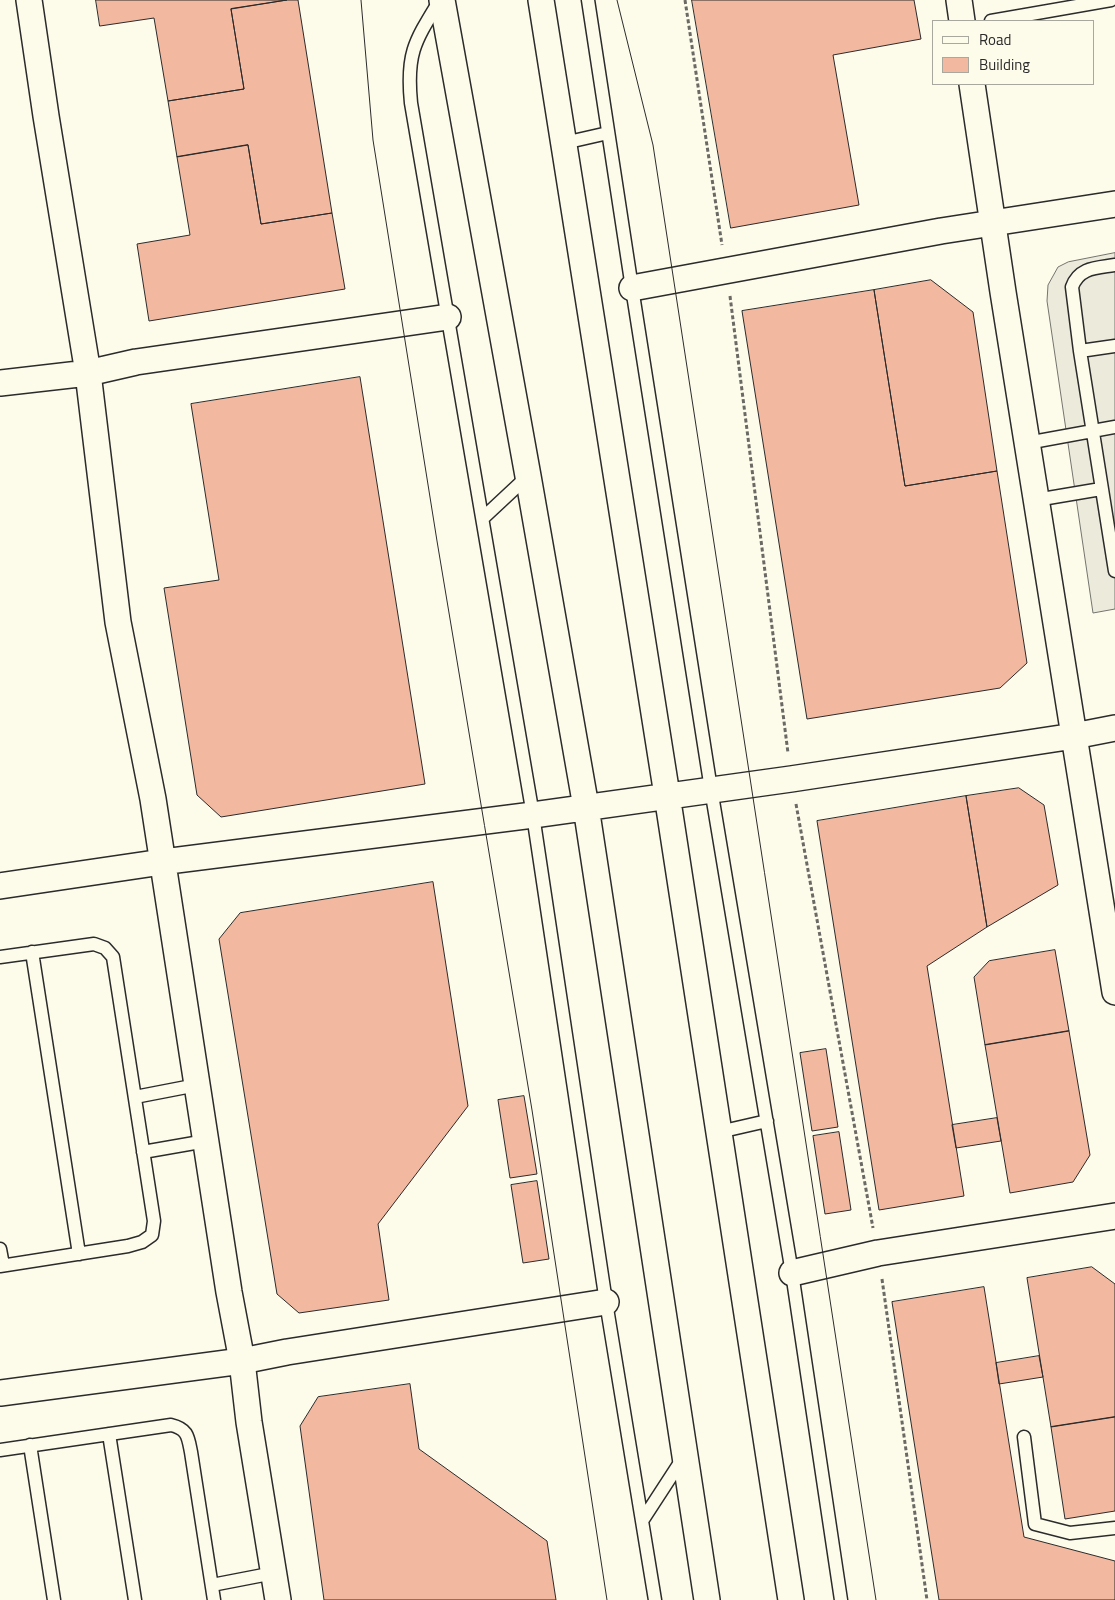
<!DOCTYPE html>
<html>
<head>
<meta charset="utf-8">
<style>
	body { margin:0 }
	#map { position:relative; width:1115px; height:1600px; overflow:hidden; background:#fdfbea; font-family:"Titillium Web",sans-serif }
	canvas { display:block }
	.legend { position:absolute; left:932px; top:20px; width:162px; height:65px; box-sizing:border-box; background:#fdfbea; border:1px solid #a9a89e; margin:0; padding:6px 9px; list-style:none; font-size:15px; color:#2b2b2b }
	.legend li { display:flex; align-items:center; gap:10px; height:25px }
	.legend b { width:25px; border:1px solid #a9a89e }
</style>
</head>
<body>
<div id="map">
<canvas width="1115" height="1600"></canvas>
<ul class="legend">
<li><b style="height:6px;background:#fdfbea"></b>Road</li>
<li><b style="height:14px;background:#f2b8a0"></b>Building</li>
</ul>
</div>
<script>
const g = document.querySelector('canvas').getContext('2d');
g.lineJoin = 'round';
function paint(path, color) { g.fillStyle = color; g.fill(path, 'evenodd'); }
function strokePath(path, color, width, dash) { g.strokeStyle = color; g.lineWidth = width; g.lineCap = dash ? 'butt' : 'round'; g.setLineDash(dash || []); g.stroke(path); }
const parking = new Path2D(`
	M1115,253V609L1093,613L1047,301L1048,285L1058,267L1068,262Z`);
paint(parking, '#eceadb');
strokePath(parking, '#74746e', 1);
const building = new Path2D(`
	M96,0H287L231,9L244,89L168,101L154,18L100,26Z
	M287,0H298L332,213L261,224L248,145L177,157L168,101L244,89L231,9Z
	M692,0H914L921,39L833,55L859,205L731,228Z
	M248,145L261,224L332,213L345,289L149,321L137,244L190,235L177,157Z
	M931,280L973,312L997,471L905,486L874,290Z
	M874,290L905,486L997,471L1027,663L1000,688L807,719L742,311Z
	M360,377L425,784L221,817L197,795L164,588L219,580L191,404Z
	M1019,788L1044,805L1058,885L987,927L966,796Z
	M966,796L987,927L927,966L964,1196L879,1210L817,821Z
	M433,882L468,1106L378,1224L389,1300L299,1313L277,1294L219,939L240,913Z
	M1055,950L1069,1031L985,1045L974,977L989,961Z
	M1069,1031L1090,1155L1073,1182L1010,1193L985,1045Z
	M826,1049L838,1127L812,1131L800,1053Z
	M524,1096L537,1174L510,1178L498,1100Z
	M997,1118L1001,1141L956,1148L952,1125Z
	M839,1132L851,1210L825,1214L813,1136Z
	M537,1181L549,1259L523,1263L511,1185Z
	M1092,1267L1115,1284V1417L1051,1427L1027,1278Z
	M984,1287L1024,1537L1115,1561V1600H939L892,1302Z
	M1039,1356L1043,1377L999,1384L996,1363Z
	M410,1384L419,1449L547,1541L556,1600H324L300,1426L318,1397Z
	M1115,1417V1511L1065,1519L1051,1427Z`);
paint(building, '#f2b8a0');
strokePath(building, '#2b2b2b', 1);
const lane = new Path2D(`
	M440,0C415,41 406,53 411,103L533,815L606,1302L655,1600
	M588,0L632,288L711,789L792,1273L841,1600
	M991,21L1111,0
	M564,143L608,133
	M1115,265C1097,268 1079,267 1072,287L1080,351L1115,571
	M1080,351L1115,346
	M1027,443L1115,427
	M1036,500L1101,489
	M483,518L528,476
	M32,952L79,1254
	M0,957L94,944L105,948L113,957L154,1221L152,1235L142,1242L128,1246L0,1266
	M135,1097L197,1085
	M719,1132L767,1121
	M143,1152L206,1141
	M0,1249L3,1265
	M109,1434L135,1600
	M1024,1437L1035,1524L1070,1533L1115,1528
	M30,1445L54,1600
	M0,1450L171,1425C188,1429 188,1437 191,1452L214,1600
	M642,1521L683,1458
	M212,1585L274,1573`);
const street = new Path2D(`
	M29,0L46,116L88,373L118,622L153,799L229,1292L242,1361L249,1422L278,1600
	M442,0L528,476L586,807L707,1600
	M541,0L667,795L791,1600
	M959,0L962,21
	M972,84L1003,292L1115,992
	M632,288L941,231L1115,204
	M0,383L88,373L136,362L448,317
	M0,886L162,862L533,815L791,779L1074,736L1115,728
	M792,1273L878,1253L1115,1216
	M0,1393L242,1361L287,1352L606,1302`);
strokePath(lane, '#2b2b2b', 15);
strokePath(street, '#2b2b2b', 28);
strokePath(new Path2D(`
	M685,0L722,245
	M730,296L788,753
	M796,804L873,1228
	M882,1279L927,1600`), '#6a6964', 3, [4, 2.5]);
strokePath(lane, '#fdfbea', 12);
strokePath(street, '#fdfbea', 25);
strokePath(new Path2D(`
	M361,0L373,140L437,541L532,1110L607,1600
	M617,0L653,145L876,1600`), '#2b2b2b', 1);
</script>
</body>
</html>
